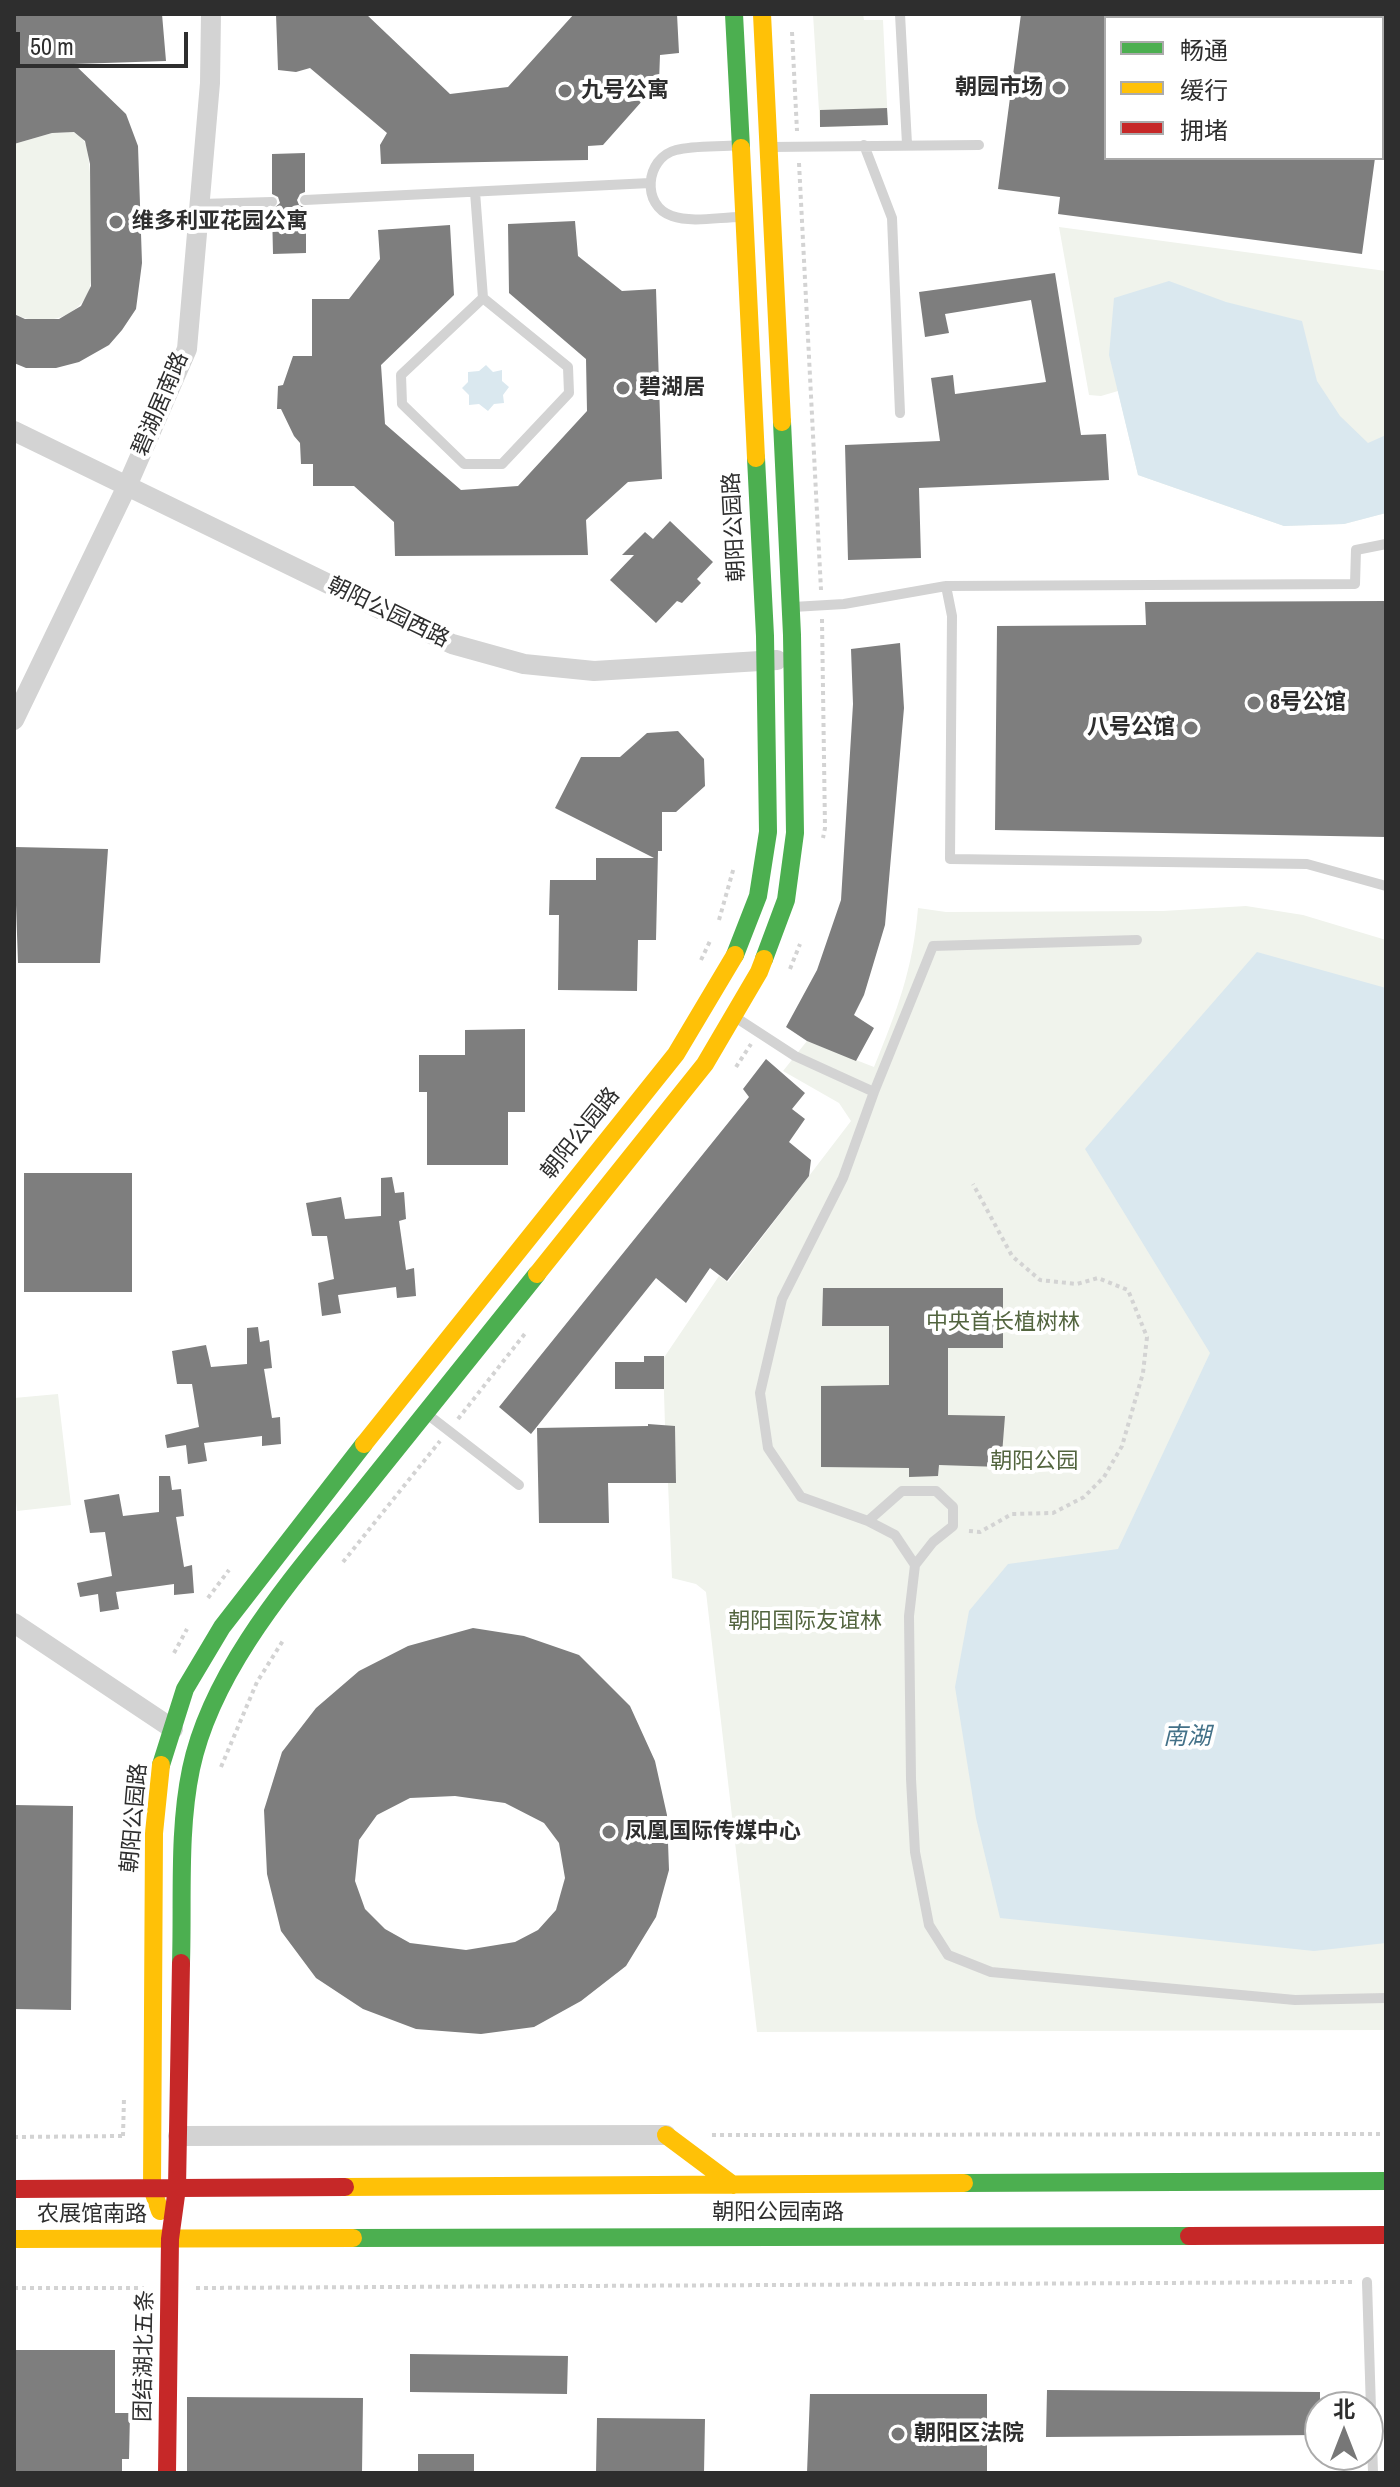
<!DOCTYPE html>
<html>
<head>
<meta charset="utf-8">
<style>
	body { margin:0 }
	#map { position:relative; width:1400px; height:2487px; overflow:hidden; background:#fff; font-family:"Archivo Narrow","Noto Sans SC",sans-serif }
	canvas { display:block }
	.frame { position:absolute; inset:0; border:16px solid #2e2e2e; pointer-events:none }
	.legend { position:absolute; left:1104px; top:16px; width:280px; height:144px; box-sizing:border-box; background:#fff; border:2px solid #ababab; margin:0; padding:10px 14px; list-style:none; font-size:24px; color:#2e2e2e }
	.legend li { display:flex; align-items:center; gap:16px; height:40px }
	.legend b { width:40px; border:2px solid #ababab }
	.north { position:absolute; left:1304px; top:2391px; width:80px; height:80px; box-sizing:border-box; background:#fff; border:2px solid #ababab; border-radius:50%; rotate:0deg; font-size:22px; font-weight:700; line-height:32px; text-align:center; color:#2e2e2e }
	.north::after { content:''; display:block; margin:auto; width:28px; height:36px; background:#777; clip-path:polygon(50% 0,100% 100%,50% 72%,0 100%) }
	.scale { position:absolute; left:16px; top:32px; width:172px; height:36px; box-sizing:border-box; border:4px solid #2e2e2e; border-top:0; padding-left:10px; font-size:24px; line-height:28px; white-space:nowrap; color:#2e2e2e; -webkit-text-stroke:6px #fff; paint-order:stroke }
</style>
</head>
<body>
<div id="map">
<canvas width="1400" height="2487"></canvas>
<div class="frame"></div>
<ul class="legend">
<li><b style="height:10px;background:#4caf50"></b>畅通</li>
<li><b style="height:10px;background:#ffc107"></b>缓行</li>
<li><b style="height:10px;background:#c62828"></b>拥堵</li>
</ul>
<div class="north">北</div>
<div class="scale">50 m</div>
</div>
<script>
const g = document.querySelector('canvas').getContext('2d');
g.lineJoin = 'round';
function paint(path, color) { g.fillStyle = color; g.fill(path, 'evenodd'); }
function strokePath(path, color, width, dash) { g.strokeStyle = color; g.lineWidth = width; g.lineCap = dash ? 'butt' : 'round'; g.setLineDash(dash || []); g.stroke(path); }
function drawText(font, color, halo, rows, align = 'center') {
  g.font = font + ' "Archivo Narrow","Noto Sans SC",sans-serif'; g.lineWidth = 8; g.setLineDash([]); g.textBaseline = 'middle'; g.strokeStyle = halo; g.fillStyle = color; for (const [text, x, y, turn = 0] of rows) {
    g.save(); g.translate(x, y); g.rotate((+turn || 0) * Math.PI / 180); g.textAlign = isNaN(turn) ? turn : align; if (halo) g.strokeText(text, 0, 0); g.fillText(text, 0, 0); g.restore();
  }
}
paint(new Path2D(`
	M813,14H863L864,20H883L888,125L820,127Z
	M74,132C79,136 84,139 86,145C92,164 96,268 90,287C81,319 41,328 14,314V144L52,133Z
	M1059,227L1386,271V513L1344,524L1284,526L1138,475L1118,391L1101,396L1089,395Z
	M1246,906L1303,915L1386,940V2030L757,2032L706,1592L696,1584L672,1578L668,1483H676L675,1426H665L663,1359L719,1276L728,1282L851,1121L839,1103L783,1071L807,1041L874,1067C897,1011 913,969 918,908L946,912L1163,911Z
	M58,1394L71,1505L17,1511L14,1482V1398Z`), '#f0f3ec');
paint(new Path2D(`
	M1169,281L1226,302L1302,321L1317,381L1340,416L1368,443L1386,435V513L1344,524L1284,526L1138,475L1109,355L1114,298Z
	M486,365L493,372L502,370V381L509,387L503,395L504,403L494,404L488,411L479,404L469,405V395L462,388L468,382V372L479,371Z
	M1257,952L1386,988V1943L1314,1951L1000,1918L976,1818L955,1687L969,1611L1008,1564L1118,1549L1210,1353L1085,1149Z`), '#dae8ef');
paint(new Path2D(`
	M14,14H162L166,61L74,64L126,114L138,146L142,263L136,309L122,330L109,345L79,362L56,368H26L14,363V314L25,319H59L81,306L91,286L90,164L85,141L74,132L52,133L14,144Z
	M276,14H366L450,94L508,87L574,14H677L679,53L660,55L659,82L603,145L588,146V160L381,164L380,145L387,133L310,68L296,72L278,70Z
	M1021,14H1106V158H1375L1362,254L1058,214L1060,197L998,189Z
	M887,108L888,125L820,127V110Z
	M305,153V192L300,194L297,200L299,205L306,208V253L273,254L272,210L280,203L278,197L272,194V154Z
	M575,221L578,256L622,291L656,289L662,479L628,482L586,520L588,555L395,556L394,522L354,486H313V464H301L300,443L294,436L281,409H277L278,386L283,385L293,356H312V299H349L380,259L378,230L450,225L454,295L381,365L385,424L461,490L518,486L587,411L586,359L509,293L508,224Z
	M1055,273L1081,435L1106,434L1109,480L919,488L921,558L848,560L845,445L940,441L931,378L953,375L955,394L1046,382L1031,300L945,314L949,333L925,337L919,292Z
	M670,521L713,562L697,579L701,583L682,603L677,601L656,623L610,580L634,555H622L645,532L653,539Z
	M1386,601V837L995,830L997,626L1146,625L1145,602Z
	M900,643L904,708L885,925L864,995L854,1015L874,1028L856,1061L807,1041L786,1027L817,970L841,900L853,704L851,649Z
	M678,731L704,759L705,786L676,812H662V851H658L656,940H638L637,991L558,990L559,915H549L550,880H596V858H654L555,808L581,757H620L647,733Z
	M14,847L108,849L100,963H18Z
	M525,1029V1112H508V1165H427V1092H419V1055H465V1030Z
	M766,1059L805,1093L792,1109L805,1119L789,1142L811,1160L809,1176L727,1281L710,1268L686,1303L656,1278L531,1434L499,1407L749,1097L743,1089Z
	M24,1173H132V1292H24Z
	M392,1177L395,1193L404,1192L406,1219L399,1221L406,1270L414,1268L416,1296L397,1298L396,1287L338,1295L341,1313L322,1316L318,1283L334,1279L327,1236H312L306,1203L341,1197L345,1219L381,1216V1178Z
	M823,1288H1003V1348H948V1415L1005,1416L1001,1467L939,1465L938,1476L909,1477V1468L821,1467V1386L889,1385V1326H822Z
	M258,1327L260,1342L269,1340L272,1368L264,1369L272,1418L280,1417L281,1444L262,1446V1436L204,1443L207,1461L188,1464L186,1445L167,1448L165,1435L199,1427L192,1384H177L172,1351L206,1345L211,1367L247,1364V1328Z
	M644,1356H664V1389H615V1362H644Z
	M648,1424L675,1426L676,1483H608L609,1523H539L537,1428L648,1426Z
	M159,1476H170L172,1490L181,1489L184,1516L176,1517L184,1567L192,1565L194,1593L174,1595V1584L116,1592L119,1609L100,1612L98,1594L80,1597L77,1583L112,1576L105,1532L90,1533L84,1500L119,1494L123,1516L159,1512Z
	M473,1628L524,1636L579,1655L630,1706L655,1761L667,1815L669,1870L656,1917L626,1966L581,2001L534,2027L481,2034L416,2029L363,2009L316,1978L281,1931L267,1874L264,1810L282,1752L316,1708L359,1671L408,1646ZM455,1796L505,1803L544,1823L559,1843L565,1878L556,1910L538,1930L515,1942L466,1950L410,1943L385,1929L365,1909L355,1881L359,1840L377,1815L410,1798Z
	M14,1805L73,1806L71,2010L14,2009Z
	M14,2350H115V2413H130L129,2459H122V2473H14Z
	M410,2354L568,2356L567,2394L410,2392Z
	M1047,2390L1320,2392V2435L1046,2437Z
	M810,2394H987V2473H807Z
	M187,2397L363,2398L362,2473H187Z
	M597,2418L705,2419L704,2473H596Z
	M418,2454H474V2473H418Z`), '#7e7e7e');
strokePath(new Path2D(`
	M792,32L797,131
	M799,163L821,590
	M822,619L825,828L823,838
	M719,920L734,867
	M701,960L711,939
	M790,969L800,944
	M736,1067L751,1044
	M458,1419L527,1331
	M969,1531L980,1532L1012,1514L1053,1513L1084,1497L1104,1477L1122,1446L1143,1373L1147,1337L1128,1290L1098,1278L1077,1284L1040,1280L1012,1256L973,1184
	M343,1562L440,1441
	M208,1598L229,1570
	M174,1653L187,1629
	M221,1767L257,1682L284,1639
	M712,2135L1386,2134
	M123,2136L124,2098
	M14,2137L123,2136
	M14,2288H144
	M196,2288L1352,2282`), '#d3d3d3', 4, [4, 4]);
strokePath(new Path2D(`
	M900,14L907,144
	M739,145C719,147 695,145 676,150C645,158 641,206 672,216C692,223 720,217 741,217
	M864,145L892,218L900,413
	M771,147L979,145
	M475,192L483,298L401,375L402,404L464,464H502L569,393L568,367L483,298
	M305,200L650,183
	M200,204L272,202
	M946,586L952,616L950,859L1307,864L1386,886
	M793,607L844,604L946,586L1355,584L1356,550L1386,544
	M1137,940L933,946L874,1092L843,1178L782,1299L760,1393L768,1448L801,1497L868,1521L895,1535L915,1565L909,1616L911,1779L915,1852L929,1925L948,1955L991,1972L1295,2000L1386,1998
	M735,1017L795,1056L874,1092
	M427,1414L519,1485
	M868,1521L902,1491H936L953,1507V1526L933,1542L915,1565
	M1367,2282L1373,2473`), '#d3d3d3', 10);
strokePath(new Path2D(`
	M14,431L452,644L524,664L594,671L777,660
	M14,720L127,486L187,349L210,83L211,14
	M14,1623L173,1729
	M178,2136L666,2135`), '#d3d3d3', 20);
strokePath(new Path2D(`
	M734,14L741,148
	M735,955L758,896L768,832L765,636L756,458
	M764,959L786,900L795,833L792,635L782,422
	M161,1765L185,1689L222,1627L364,1444
	M181,1963C183,1899 178,1831 191,1769C213,1664 300,1570 366,1487C423,1416 480,1345 537,1274
	M964,2183L1386,2181
	M353,2238L1189,2236`), '#4caf50', 18);
strokePath(new Path2D(`
	M762,14L782,422
	M741,148L756,458
	M537,1274L705,1064L759,972L764,959
	M364,1444L676,1054L735,955
	M666,2135L733,2185
	M345,2187L964,2183
	M160,2211L152,2188L154,1833L161,1765
	M14,2239L353,2238`), '#ffc107', 18);
strokePath(new Path2D(`
	M14,2189L345,2187
	M1189,2236L1386,2235
	M167,2473L170,2239L177,2188L181,1963`), '#c62828', 18);
for (const [x, y, r, color] of [
	[1059,88,8,"#777"],
	[565,91,8,"#777"],
	[116,222,8,"#777"],
	[623,388,8,"#777"],
	[1254,703,8,"#777"],
	[1191,728,8,"#777"],
	[609,1832,8,"#777"],
	[898,2434,8,"#777"]
]) { const dot = new Path2D(); dot.arc(x, y, r, 0, 2 * Math.PI); g.fillStyle = color; g.fill(dot); strokePath(dot, '#fff', 3); }
drawText('bold 22px', '#2e2e2e', '#fff', [
	["朝园市场",1043,88,"right"],
	["九号公寓",581,91],
	["维多利亚花园公寓",132,222],
	["碧湖居",639,388],
	["8号公馆",1270,703],
	["八号公馆",1175,728,"right"],
	["凤凰国际传媒中心",625,1832],
	["朝阳区法院",914,2434]
], 'left');
drawText('22px', '#2e2e2e', '#fff', [
	["碧湖居南路",161,404,-67],
	["朝阳公园路",735,527,-93],
	["朝阳公园西路",388,613,26],
	["朝阳公园路",581,1134,-51],
	["朝阳公园路",135,1818,-85],
	["朝阳公园南路",778,2213],
	["农展馆南路",92,2215],
	["团结湖北五条",145,2356,-89]
]);
drawText('22px', '#53653f', '#fff', [
	["中央首长植树林",1003,1323],
	["朝阳公园",1034,1462],
	["朝阳国际友谊林",805,1622]
]);
drawText('italic 24px', '#437188', '#fff', [
	["南湖",1187,1738]
]);
</script>
</body>
</html>
